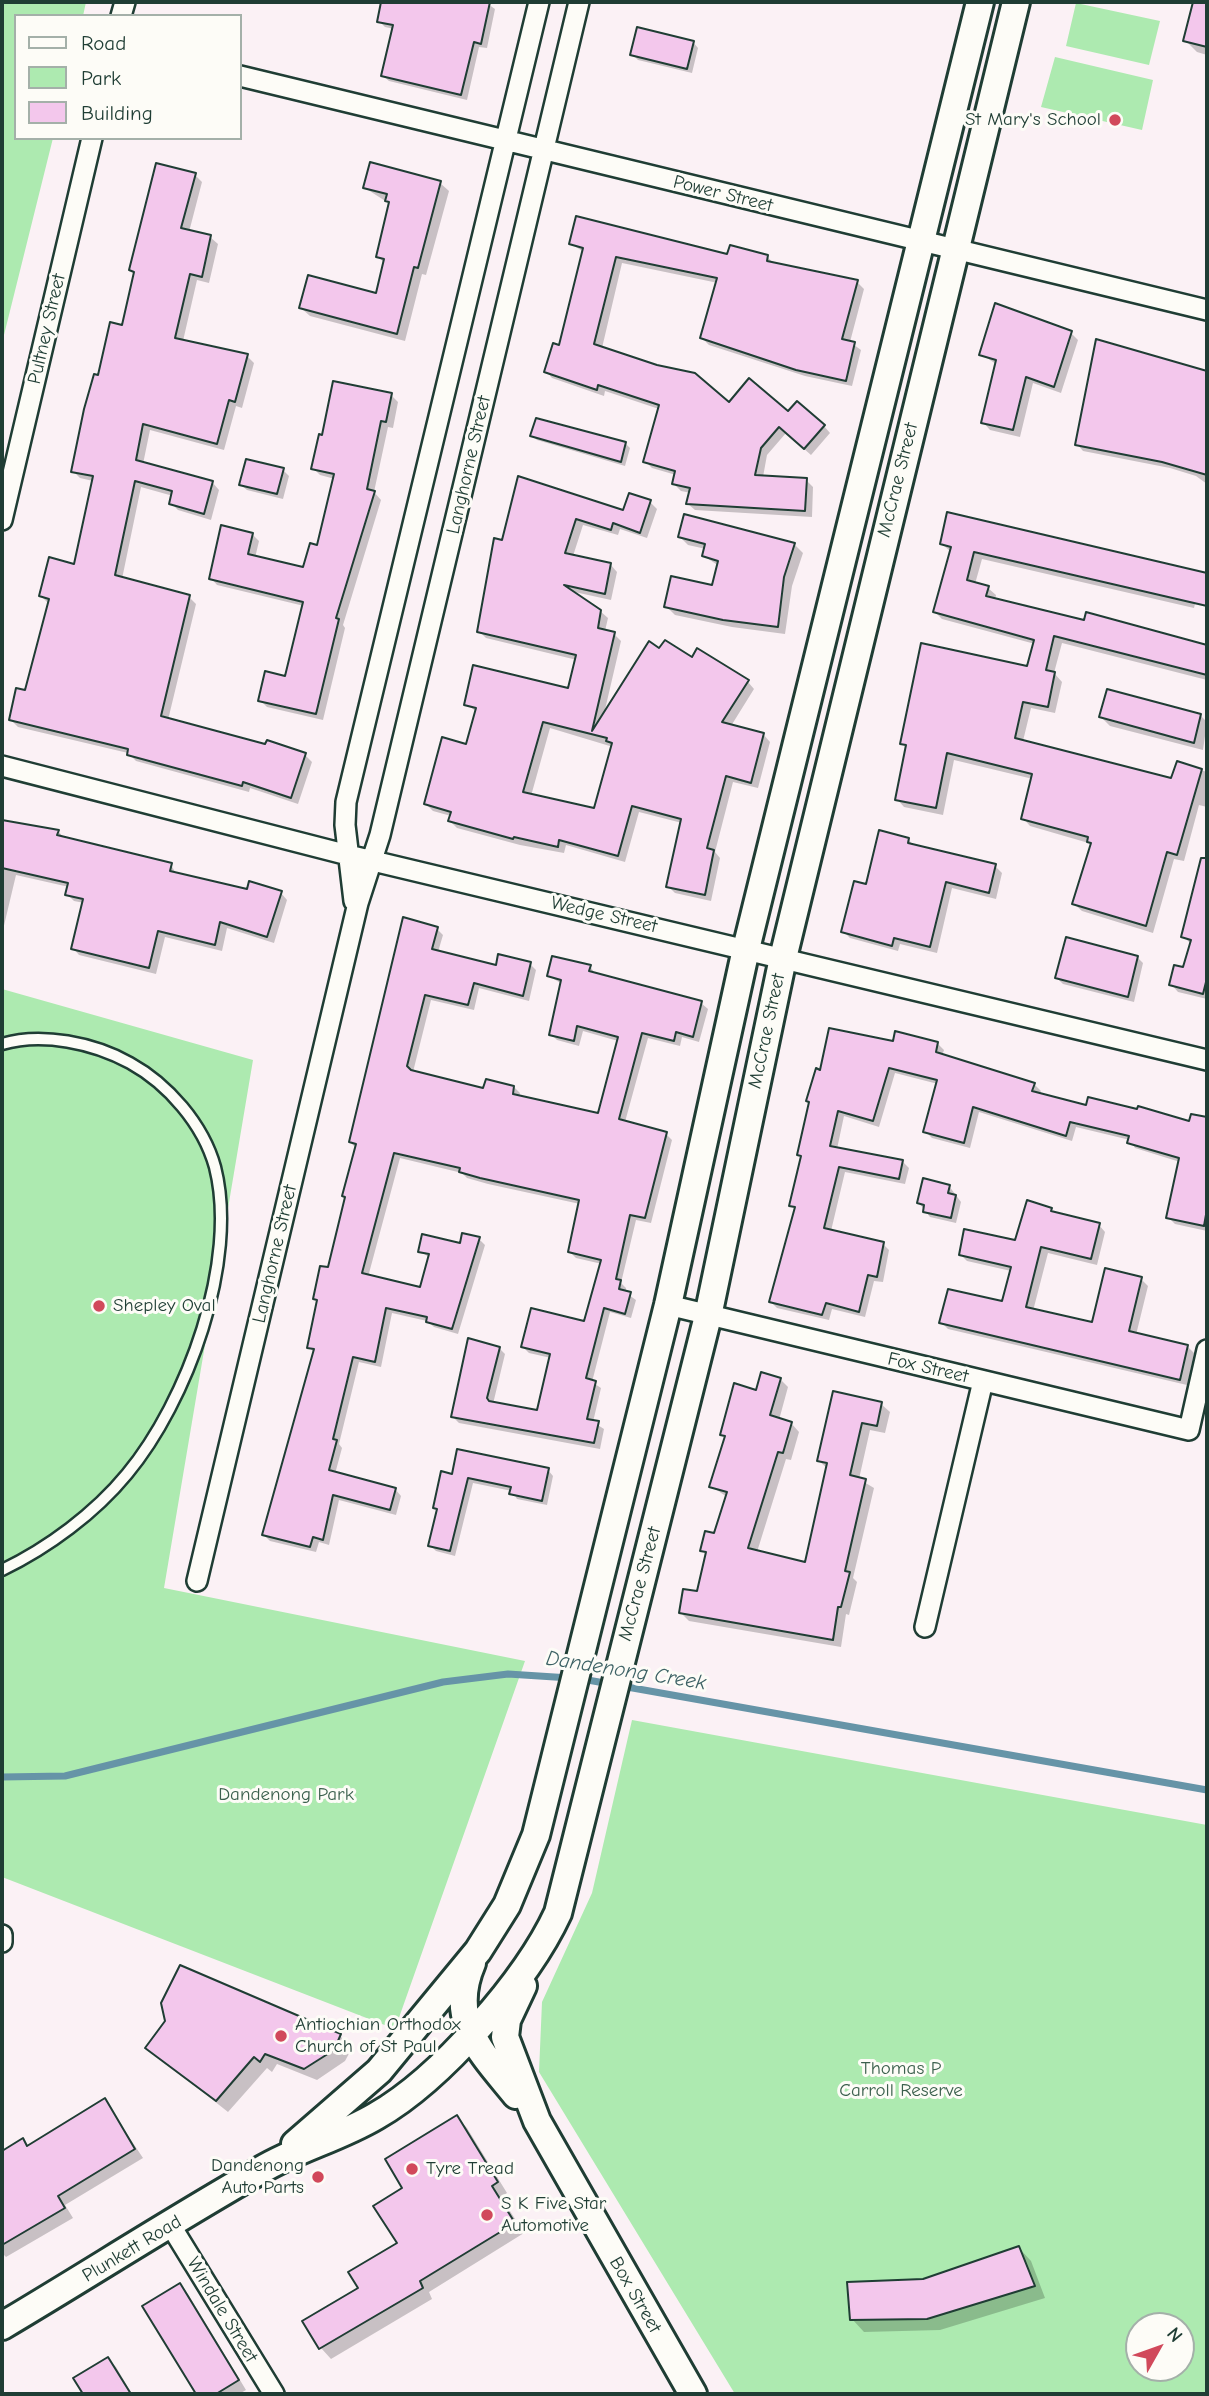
<!DOCTYPE html>
<html>
<head>
<meta charset="utf-8">
<style>
	body { margin:0 }
	#map { position:relative; width:1209px; height:2396px; overflow:hidden; background:#fbf1f5; font-family:"Comic Neue",sans-serif }
	canvas { display:block }
	.frame { position:absolute; inset:0; border:4px solid #1f3d34; pointer-events:none }
	.legend { position:absolute; left:14px; top:14px; width:228px; height:126px; box-sizing:border-box; background:#fdfcf7; border:2px solid #a4b0a9; margin:0; padding:9px 12px; list-style:none; font-size:21px; color:#1f3d34 }
	.legend li { display:flex; align-items:center; gap:14px; height:35px }
	.legend b { width:35px; border:2px solid #a4b0a9 }
	.north { position:absolute; left:1125px; top:2312px; width:70px; height:70px; box-sizing:border-box; background:#fdfcf7; border:2px solid #a4b0a9; border-radius:50%; rotate:50deg; font-size:19px; font-weight:700; line-height:28px; text-align:center; color:#1f3d34 }
	.north::after { content:''; display:block; margin:auto; width:24px; height:32px; background:#d1495b; clip-path:polygon(50% 0,100% 100%,50% 72%,0 100%) }
</style>
</head>
<body>
<div id="map">
<canvas width="1209" height="2396"></canvas>
<div class="frame"></div>
<ul class="legend">
<li><b style="height:9px;background:#fdfcf7"></b>Road</li>
<li><b style="height:19px;background:#adeab0"></b>Park</li>
<li><b style="height:19px;background:#f3c7ec"></b>Building</li>
</ul>
<div class="north">N</div>
</div>
<script>
const g = document.querySelector('canvas').getContext('2d');
g.lineJoin = 'round';
function paint(path, color) { g.fillStyle = color; g.fill(path, 'evenodd'); }
function strokePath(path, color, width, dash) { g.strokeStyle = color; g.lineWidth = width; g.lineCap = dash ? 'butt' : 'round'; g.setLineDash(dash || []); g.stroke(path); }
function drawText(font, color, halo, rows, align = 'center') {
  g.font = font + ' "Comic Neue",sans-serif'; g.lineWidth = 6; g.setLineDash([]); g.textBaseline = 'middle'; g.strokeStyle = halo; g.fillStyle = color; for (const [text, x, y, turn = 0] of rows) {
    g.save(); g.translate(x, y); g.rotate((+turn || 0) * Math.PI / 180); g.textAlign = isNaN(turn) ? turn : align; if (halo) g.strokeText(text, 0, 0); g.fillText(text, 0, 0); g.restore();
  }
}
paint(new Path2D(`
	M2,2H86L83,16H16V138H53L2,343Z
	M1076,3L1160,21L1149,65L1066,46Z
	M1055,57L1153,80L1142,130L1041,107Z
	M2,989L253,1060L164,1588L525,1661L395,2029L2,1877Z
	M632,1720L1207,1825V2394H735L539,2072L542,2002L592,1893ZM1139,2326H1181V2368H1139Z`), '#adeab0');
paint(new Path2D(`
	M383,2H485L495,9L487,48L479,47L467,100L389,81L383,76L394,29L385,27L379,21Z
	M1195,2H1207V55L1197,52L1185,40Z
	M693,42L698,48L692,73L638,60L632,54Z
	M195,175L202,182L189,232L210,237L218,244L209,283L197,280L183,341L247,356L254,363L242,408L236,406L224,450L150,430L143,464L212,482L219,490L211,520L178,510L171,503L173,496L141,487L122,579L189,597L196,604L168,720L305,755L312,762L298,804L250,788L249,792L136,761L128,753L18,727L11,720L27,693L48,603L41,596L75,566L93,481L80,478L73,471L99,377L123,327L135,274L131,270Z
	M440,183L449,191L426,275L422,274L405,341L310,316L301,308L377,295L385,264L378,256L390,204L365,188Z
	M571,244L767,257L775,264L857,282L864,289L850,342L861,350L852,386L805,376L709,345L702,338L718,283L622,263L602,348L729,405L788,414L824,426L830,433L811,455L786,433L767,455L763,477L806,480L813,487L812,517L695,510L688,504L691,493L681,491L674,484L676,475L652,468L645,461L659,409L605,391L604,396L552,378L546,371L561,347L584,252Z
	M1071,333L1078,340L1061,393L1033,383L1020,437L990,430L983,422L996,364L981,354Z
	M1097,341L1207,373V484L1196,476L1170,468L1083,451L1077,444Z
	M391,395L398,402L393,428L388,427L374,492L381,500L343,625L345,628L323,720L267,707L260,700L286,678L304,606L217,585L211,578L252,534L259,541L255,558L304,569L318,547L335,479L320,475L313,468Z
	M532,436L625,443L630,448L625,466L537,440Z
	M283,470L289,476L283,499L247,490L241,485Z
	M520,479L624,512L650,502L657,509L647,538L620,529L618,535L583,525L573,556L610,564L617,572L611,600L570,591L600,611L608,618L605,631L614,634L621,641L604,714L660,651L692,659L748,682L754,689L731,726L763,734L770,742L758,788L733,782L715,852L720,858L711,901L675,893L668,886L682,823L639,812L625,862L566,845L564,853L520,845L457,828L450,821L451,816L433,811L426,804L467,746L477,712L466,704L570,690L577,660L486,638L479,631ZM550,728L613,747L595,810L531,796Z
	M680,537L794,544L803,553L792,586L785,634L732,627L675,615L666,606L713,587L719,566L704,556L706,549L688,545Z
	M942,544L1201,579L1194,608L982,559L975,584L988,588L996,595L995,600L1206,646L1207,642V680L1062,643L1054,673L1062,682L1055,713L1031,708L1023,741L1172,780L1178,763L1207,772V807L1199,805L1184,861L1174,859L1153,933L1082,911L1074,904L1092,844L1030,826L1023,818L1033,779L954,760L943,815L904,807L897,799L907,748L902,743L1029,668L1035,644L942,619L935,612L951,552Z
	M1201,716L1207,722L1203,750L1110,726L1101,717Z
	M2,821L58,831L65,839L171,865L177,875L248,892L281,893L287,900L274,943L227,928L222,951L165,937L156,974L79,955L73,948L84,903L74,901L67,894L69,887L16,875L2,934Z
	M908,839L915,847L995,866L1002,873L996,899L952,888L937,953L900,944L898,951L850,938L843,931L867,887Z
	M1207,875V999L1178,992L1171,984L1184,970L1191,944L1183,936Z
	M437,929L443,935L438,952L497,967L530,964L536,970L529,1001L479,988L474,1010L431,1000L413,1072L485,1090L514,1087L520,1093L519,1097L599,1115L618,1041L583,1031L579,1046L557,1040L551,1034L562,984L549,976L590,966L595,974L701,1003L708,1009L699,1042L682,1037L680,1046L648,1038L625,1122L666,1134L672,1140L651,1223L636,1220L621,1283L626,1288V1293L636,1300L631,1318L610,1312L592,1382L601,1388L593,1422L604,1429L600,1449L459,1423L453,1417L499,1348L505,1354L493,1404L538,1412L551,1358L529,1353L523,1347L585,1323L602,1264L576,1258L570,1252L580,1204L488,1184L467,1178L462,1173L400,1158L368,1277L421,1289L430,1258L420,1251L461,1245L479,1239L485,1245L458,1334L434,1327L427,1321L392,1313L381,1367L359,1362L339,1444L342,1448L335,1474L395,1489L401,1496L396,1515L339,1500L329,1545L319,1542L316,1552L270,1541L264,1535L315,1353L309,1347L318,1302L315,1298L330,1270L356,1148L350,1142Z
	M1137,957L1143,963L1134,1002L1063,984L1057,978Z
	M894,1043H937L944,1050L942,1056L1034,1084L1041,1091L1039,1095L1087,1107L1191,1123L1192,1116L1207,1119V1231L1175,1224L1168,1217L1180,1162L1135,1148L1130,1140L1076,1127L1072,1141L979,1112L970,1148L932,1138L925,1131L938,1084L895,1073L879,1127L844,1116L837,1149L902,1161L909,1168L905,1184L845,1172L831,1231L883,1244L889,1250L883,1282L874,1281L865,1317L832,1309L829,1320L777,1308L770,1301L796,1210L791,1205L802,1158L799,1154L810,1103L808,1101L822,1072Z
	M949,1186L961,1202L956,1223L930,1217L919,1203Z
	M1051,1209L1056,1215L1099,1225L1105,1232L1097,1265L1048,1253L1033,1311L1093,1324L1141,1279L1148,1286L1136,1335L1187,1346L1194,1353L1187,1385L948,1329L941,1322L1003,1303L1011,1271L967,1261L961,1255L1017,1242Z
	M780,1379L788,1387L779,1420L791,1423L799,1432L791,1460L786,1459L757,1552L806,1565L828,1469L819,1461L881,1404L890,1412L885,1433L870,1430L859,1479L874,1488L853,1578L857,1582L849,1615L846,1614L841,1647L689,1621L681,1613L698,1593L707,1556L702,1550L715,1535L727,1497L711,1486L726,1439L722,1434L757,1392Z
	M548,1470L553,1476L547,1505L517,1499L512,1491L473,1483L455,1556L436,1551L430,1545L438,1511L435,1507L453,1476Z
	M167,2022L340,2036L352,2048L345,2061L317,2080L277,2064L272,2072L267,2068L228,2112L147,2048Z
	M105,2101L143,2158L65,2205L73,2218L6,2257L2,2253V2153L23,2140L29,2147Z
	M457,2117L467,2128L507,2193L501,2197L524,2233L429,2292L432,2299L331,2359L321,2348L305,2321L360,2288L400,2244L405,2188Z
	M1019,2248L1031,2261L1045,2298L940,2330L864,2332L852,2319Z
	M179,2285L188,2294L246,2390L239,2394H198L145,2306Z
	M108,2359L116,2367L132,2394H85L75,2379Z`), '#0003');
strokePath(new Path2D(`
	M582,1679L1207,1790
	M2,1777L65,1776L443,1682L508,1674L570,1678`), '#6694a7', 7);
const building = new Path2D(`
	M381,2H490L481,44L474,42L461,95L381,76L393,25L377,22Z
	M1193,2H1207V47L1183,41Z
	M637,27L694,41L687,69L630,55Z
	M370,162L441,181L418,268L414,267L397,334L299,308L308,275L376,293L384,259L376,257L389,202L385,201L387,194L363,188Z
	M156,163L196,173L181,228L211,235L202,277L190,274L175,338L248,354L235,402L229,400L217,444L143,424L136,460L213,481L204,514L169,504L172,491L135,481L115,575L190,595L161,716L265,744L267,740L306,753L291,798L243,782L242,786L127,755L128,749L9,720L16,688L25,690L49,599L39,596L49,557L74,564L93,476L71,472L84,409L94,374L98,375L110,322L122,325L134,272L129,270Z
	M576,216L727,254L730,245L768,255L767,261L858,280L842,339L855,342L846,381L796,370L700,338L717,278L616,257L594,344L657,365L695,373L729,402L749,378L788,411L797,401L825,425L804,449L779,427L761,448L755,475L807,478L805,511L686,504L690,488L672,484L675,471L643,462L659,405L598,385L597,390L544,372L553,343L559,345L583,248L569,244Z
	M995,303L1072,331L1054,387L1026,377L1013,430L981,423L996,360L979,355Z
	M1096,339L1207,371V475L1162,462L1075,445Z
	M333,381L392,393L386,422L381,421L367,489L375,491L336,618L339,619L316,714L258,701L265,671L285,676L303,602L209,579L221,525L253,533L248,554L303,567L310,543L317,545L334,474L311,469L319,434L322,435Z
	M536,418L626,442L621,462L530,436Z
	M246,459L284,468L277,494L239,485Z
	M518,476L623,510L629,493L651,500L640,533L613,523L611,530L576,519L565,553L611,563L605,594L564,585L601,610L598,628L615,632L592,731L649,641L659,648L665,640L692,657L697,648L749,680L722,722L764,733L751,783L726,776L707,848L714,850L705,895L666,887L681,819L632,806L618,856L559,840L558,847L514,837L513,839L448,821L451,812L424,804L442,737L466,744L476,708L464,705L473,665L568,688L576,655L477,632L494,538L502,540ZM543,722L607,738L606,741L612,743L594,808L523,792Z
	M947,512L1207,573V606L974,552L967,580L989,586L986,596L1084,620L1086,612L1207,645V675L1054,636L1046,670L1055,672L1048,707L1023,702L1015,738L1171,778L1177,761L1202,769L1177,855L1167,852L1146,926L1072,904L1091,843L1087,842L1088,837L1021,819L1032,774L947,753L936,808L895,800L906,745L900,744L921,643L1027,666L1034,640L933,612L951,547L940,544Z
	M684,514L795,543L784,577L778,627L723,620L664,607L671,576L712,585L718,561L702,556L705,544L678,537Z
	M1107,689L1201,714L1194,743L1099,717Z
	M2,820L59,830L57,835L172,863L170,871L247,889L249,881L282,891L267,937L220,922L215,945L158,931L149,968L71,949L83,899L65,895L68,883L2,868Z
	M879,830L909,838L908,843L996,864L989,893L946,882L930,947L894,938L892,946L841,932L854,881L866,884Z
	M1201,858H1207V978L1203,994L1169,985L1174,965L1183,967L1191,940L1181,937Z
	M403,917L438,927L432,949L496,965L498,954L531,962L523,996L474,983L468,1005L425,995L407,1066L411,1070L483,1088L486,1079L514,1086L513,1094L598,1113L618,1037L577,1026L574,1041L549,1035L561,980L547,976L552,956L591,965L589,971L702,1001L693,1037L676,1032L674,1041L642,1033L619,1119L667,1132L645,1218L630,1215L616,1279L621,1280L619,1289L631,1292L625,1314L604,1308L586,1378L596,1381L587,1419L599,1421L594,1443L451,1417L468,1338L500,1347L487,1398L489,1401L537,1410L550,1354L521,1347L531,1308L584,1321L601,1260L568,1252L579,1200L480,1178L459,1172L460,1168L394,1153L362,1273L420,1287L429,1254L418,1252L422,1234L460,1243L462,1233L480,1237L452,1329L426,1322L427,1317L386,1308L375,1362L353,1357L333,1439L337,1440L329,1470L396,1488L390,1510L333,1495L323,1540L313,1537L310,1547L262,1535L314,1349L307,1348L317,1300L313,1299L320,1266L328,1267L345,1197L342,1196L356,1144L349,1142Z
	M1066,937L1138,956L1128,997L1055,978Z
	M829,1028L893,1041L895,1031L938,1042L936,1052L1035,1083L1032,1091L1086,1105L1088,1097L1137,1109L1138,1106L1189,1121L1191,1114L1207,1117V1209L1204,1226L1166,1218L1179,1158L1127,1143L1129,1136L1070,1122L1066,1136L973,1107L964,1143L923,1132L937,1080L889,1068L873,1121L838,1111L830,1146L903,1160L899,1179L839,1167L824,1228L884,1242L877,1277L868,1275L859,1312L826,1303L822,1315L769,1302L795,1207L789,1206L801,1156L797,1155L809,1102L806,1101L816,1068L820,1070Z
	M923,1178L950,1185L948,1193L956,1195L951,1218L923,1212L924,1205L917,1203Z
	M1027,1200L1052,1208L1051,1211L1100,1223L1091,1259L1041,1247L1026,1307L1092,1322L1105,1268L1142,1277L1129,1331L1188,1345L1180,1380L939,1323L948,1289L1002,1301L1011,1267L959,1255L964,1229L1015,1240Z
	M761,1372L781,1378L770,1415L792,1422L783,1453L778,1452L748,1548L805,1562L827,1463L817,1461L833,1391L882,1402L877,1426L862,1423L850,1475L866,1479L845,1571L850,1572L841,1607H838L833,1640L679,1613L683,1589L697,1591L706,1552L700,1551L705,1531L714,1533L727,1492L709,1487L725,1436L720,1435L734,1383L756,1390Z
	M457,1449L549,1468L542,1501L509,1494L511,1487L468,1478L450,1551L428,1546L437,1509L433,1508L441,1471L452,1474Z
	M180,1965L341,2034L334,2050L304,2069L265,2054L260,2062L254,2057L216,2101L145,2048L165,2021L161,2003Z
	M105,2098L135,2149L58,2196L65,2208L2,2245V2151L23,2138L27,2146Z
	M457,2115L498,2182L492,2186L515,2223L420,2281L423,2288L319,2349L302,2321L358,2288L348,2272L397,2243L373,2206L402,2188L385,2159Z
	M1019,2246L1035,2286L927,2319L850,2320L847,2282L923,2279Z
	M180,2283L239,2380L216,2394H196L142,2306Z
	M108,2357L131,2394H83L73,2378Z`);
paint(building, '#f3c7ec');
strokePath(building, '#1f3d34', 2);
const lane = new Path2D(`
	M2,1044C42,1032 94,1043 130,1063C168,1084 203,1124 215,1167C239,1261 187,1402 127,1474C95,1513 48,1548 2,1570`);
const street = new Path2D(`
	M121,16L125,2
	M240,76L1207,310
	M2,520L92,138
	M2,766L348,855L1207,1060
	M354,901L345,825L346,802L539,2
	M668,1305L1189,1430L1207,1350
	M197,1581L358,903L380,835L579,2
	M925,1627L983,1381
	M2,1935V1942
	M171,2226L274,2394`);
const secondary = new Path2D(`
	M472,1963C447,2021 482,2053 516,2095
	M523,1986L507,2020L505,2037L537,2121L693,2394
	M295,2144L379,2071L478,1951L507,1905L536,1835L668,1305L746,949L980,2
	M2,2326C88,2275 173,2220 261,2170C298,2148 339,2138 376,2116C441,2079 527,1980 558,1913L708,1316L783,958L1016,2`);
strokePath(lane, '#1f3d34', 15);
strokePath(street, '#1f3d34', 24);
strokePath(secondary, '#1f3d34', 32);
strokePath(lane, '#fdfcf7', 10);
strokePath(street, '#fdfcf7', 19);
strokePath(secondary, '#fdfcf7', 26);
for (const [x, y, r, color] of [
	[1115,120,7,"#d1495b"],
	[99,1306,7,"#d1495b"],
	[281,2036,7,"#d1495b"],
	[412,2169,7,"#d1495b"],
	[318,2177,7,"#d1495b"],
	[487,2215,7,"#d1495b"]
]) { const dot = new Path2D(); dot.arc(x, y, r, 0, 2 * Math.PI); g.fillStyle = color; g.fill(dot); strokePath(dot, '#fdfcf7', 2.5); }
drawText('19px', '#1f3d34', '#fdfcf7', [
	["St Mary's School",1101,120,"right"],
	["Shepley Oval",113,1306],
	["Antiochian Orthodox",295,2025],
	["Church of St Paul",295,2047],
	["Dandenong",304,2166,"right"],
	["Auto Parts",304,2188,"right"],
	["Tyre Tread",426,2169],
	["S K Five Star",501,2204],
	["Automotive",501,2226]
], 'left');
drawText('19px', '#1f3d34', '#fdfcf7', [
	["Power Street",723,194,14],
	["Pultney Street",47,329,-77],
	["Langhorne Street",469,465,-77],
	["McCrae Street",898,480,-76],
	["Wedge Street",604,915,13],
	["McCrae Street",767,1031,-78],
	["Langhorne Street",275,1254,-77],
	["Fox Street",928,1368,13],
	["McCrae Street",640,1584,-75],
	["Plunkett Road",132,2249,-31],
	["Box Street",635,2295,60],
	["Windale Street",222,2310,59]
]);
drawText('19px', '#3b604d', '#fdfcf7', [
	["Dandenong Park",286,1795],
	["Thomas P",901,2069],
	["Carroll Reserve",901,2091]
]);
drawText('italic 21px', '#3c6164', '#fdfcf7', [
	["Dandenong Creek",626,1671,9]
]);
</script>
</body>
</html>
